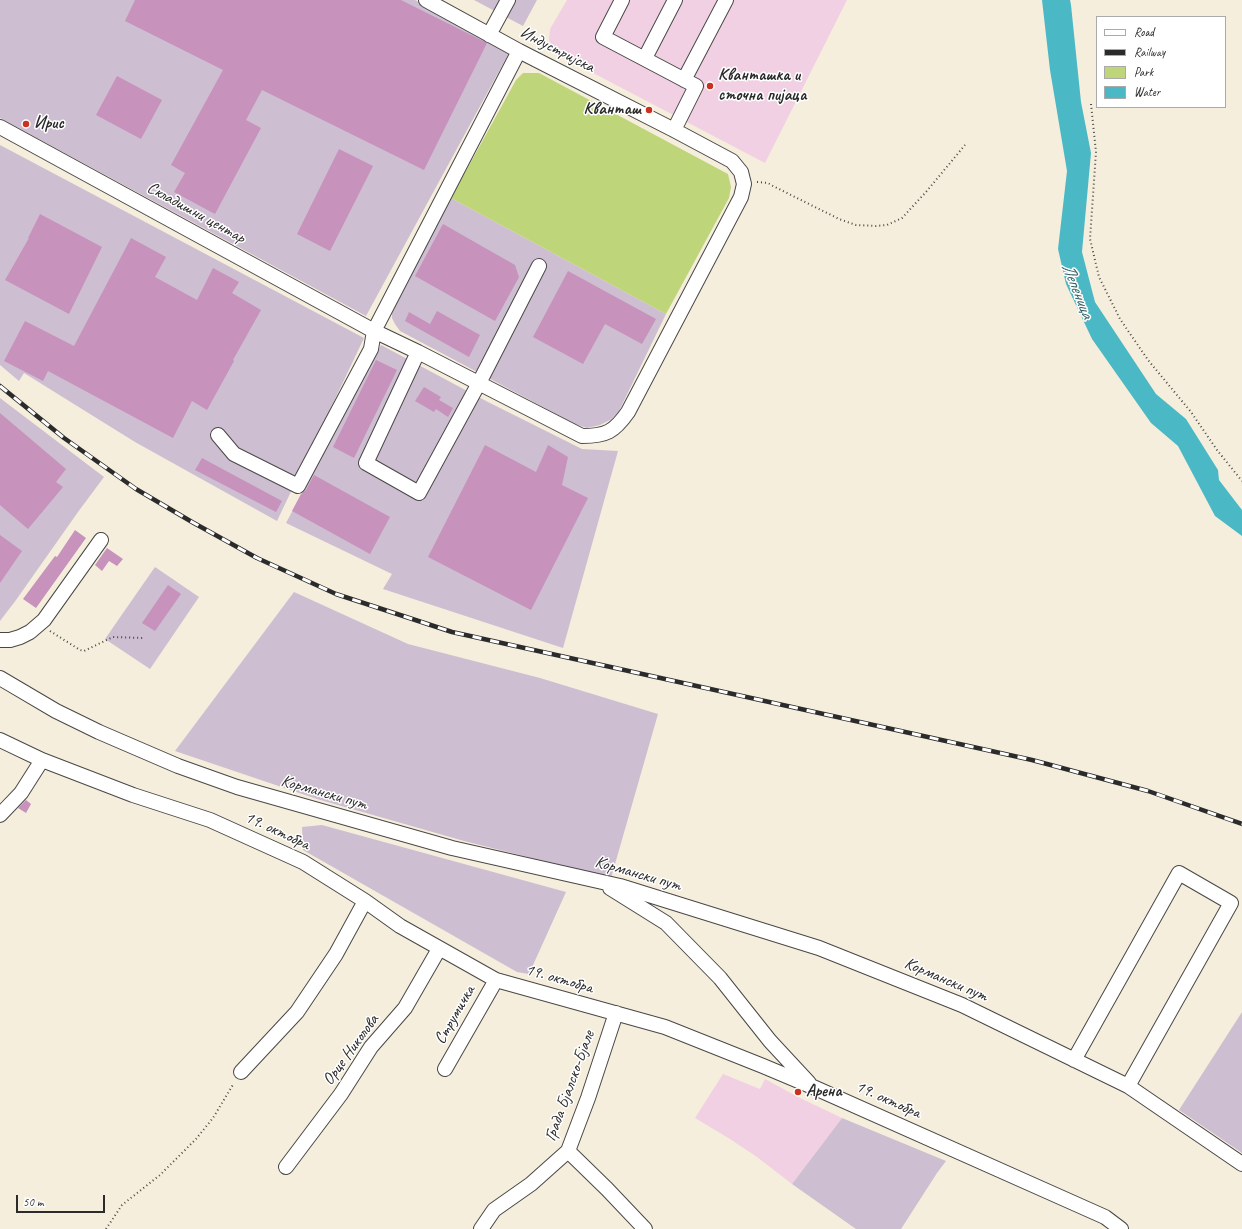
<!DOCTYPE html>
<html>
<head>
<meta charset="utf-8">
<style>
	body { margin:0 }
	#map { position:relative; width:1242px; height:1229px; overflow:hidden; background:#f5eedc; font-family:Caveat,sans-serif }
	canvas { display:block }
	.legend { position:absolute; left:1096px; top:16px; width:130px; height:92px; box-sizing:border-box; background:#fff; border:1px solid #aaa; margin:0; padding:5px 7px; list-style:none; font-size:12px; color:#2b2b2b }
	.legend li { display:flex; align-items:center; gap:8px; height:20px }
	.legend b { width:20px; border:1px solid #aaa }
	.scale { position:absolute; left:16px; top:1195px; width:89px; height:18px; box-sizing:border-box; border:2px solid #2b2b2b; border-top:0; padding-left:5px; font-size:12px; line-height:14px; white-space:nowrap; color:#2b2b2b; -webkit-text-stroke:3px #fff; paint-order:stroke }
</style>
</head>
<body>
<div id="map">
<canvas width="1242" height="1229"></canvas>
<ul class="legend">
<li><b style="height:5px;background:#fff"></b>Road</li>
<li><b style="height:5px;background:#2b2b2b"></b>Railway</li>
<li><b style="height:11px;background:#bfd579"></b>Park</li>
<li><b style="height:11px;background:#4bb9c5"></b>Water</li>
</ul>
<div class="scale">50 m</div>
</div>
<script>
const g = document.querySelector('canvas').getContext('2d');
g.lineJoin = 'round';
function paint(path, color) { g.fillStyle = color; g.fill(path, 'evenodd'); }
function strokePath(path, color, width, dash) { g.strokeStyle = color; g.lineWidth = width; g.lineCap = dash ? 'butt' : 'round'; g.setLineDash(dash || []); g.stroke(path); }
function drawText(font, color, halo, rows, align = 'center') {
  g.font = font + ' Caveat,sans-serif'; g.lineWidth = 3; g.setLineDash([]); g.textBaseline = 'middle'; g.strokeStyle = halo; g.fillStyle = color; for (const [text, x, y, turn = 0] of rows) {
    g.save(); g.translate(x, y); g.rotate((+turn || 0) * Math.PI / 180); g.textAlign = isNaN(turn) ? turn : align; if (halo) g.strokeText(text, 0, 0); g.fillText(text, 0, 0); g.restore();
  }
}
paint(new Path2D(`
	M567,0H847L765,163L555,53L549,40L550,29Z
	M723,1074L760,1089L765,1079L800,1098L842,1118L792,1184L757,1157L730,1139L695,1118Z`), '#f1d0e3');
paint(new Path2D(`
	M0,0H415L510,51L366,316L0,118Z
	M474,0H537L523,26Z
	M0,145L364,338L277,521L135,442L24,373L19,381L0,365Z
	M451,198L666,314L618,413L610,420L600,425L587,428L575,424L400,331L395,324L392,318V310Z
	M381,345L486,401L582,449L618,451L563,648L383,589L392,574L286,523Z
	M0,398L104,477L78,512L16,600L0,621Z
	M155,567L199,597L150,669L105,639Z
	M294,592L408,644L540,678L658,714L611,878L464,841L317,799L175,751Z
	M322,825L566,892L529,974L517,972L303,850L302,827Z
	M1242,1012V1153L1179,1110Z
	M842,1118L946,1161L937,1173L901,1229H856L792,1184Z`), '#cebed1');
paint(new Path2D(`
	M523,73H539L728,174L731,187L729,198L666,314L451,198L516,80Z`), '#bfd579');
paint(new Path2D(`
	M1042,0H1070L1071,5L1081,102L1091,153L1082,252L1095,302L1156,394L1186,419L1218,470L1219,480L1242,510V536L1215,516L1178,446L1151,423L1092,339L1066,284L1058,249L1067,171L1050,70Z`), '#4bb9c5');
paint(new Path2D(`
	M135,0H401L487,43L424,170L262,90L246,120L261,128L215,214L174,192L185,173L171,165L223,70L125,21Z
	M117,76L162,100L141,139L96,115Z
	M339,149L373,166L330,251L297,234Z
	M40,214L102,247L69,314L5,280L29,238H28Z
	M443,224L515,265L519,277L495,321L415,276Z
	M131,238L166,257L155,277L197,300L213,268L239,282L232,293L261,310L233,360L234,361L207,410L192,401L173,438L48,371L43,381L4,361L25,321L74,346Z
	M568,271L656,319L642,344L605,324L583,364L533,337Z
	M437,311L480,335L469,357L405,321L409,312L430,324Z
	M376,360L397,370L354,458L333,447Z
	M424,387L441,397L439,400L453,408L448,417L436,409L434,412L415,401Z
	M0,413L66,469L56,482L63,487L28,529L0,505Z
	M485,445L536,472L548,445L568,457L562,485L588,498L531,610L428,557Z
	M202,458L282,501L276,512L195,470Z
	M314,475L390,517L370,554L292,511L301,494L306,490Z
	M75,530L86,538L36,608L23,599L55,556L57,557Z
	M0,535L22,551L0,583Z
	M107,548L123,559L117,566L109,561L102,571L95,565Z
	M168,585L181,594L155,631L142,623Z
	M26,800L31,804L26,813L18,808Z`), '#c792bc');
const minor = new Path2D(`
	M622,0L603,37L696,86L674,130
	M489,35L508,0
	M645,58L675,0
	M684,80L726,0
	M0,127L374,331L418,352L582,436C606,436 614,432 628,412L741,197L744,184L741,172L732,161L674,130L519,51L426,0
	M418,352L366,463L419,493L479,383L539,266
	M218,435L234,454L298,486L371,349L374,331L519,51
	M0,640H10L20,637L30,632L44,620L101,540
	M0,678L56,711L99,732L178,766L237,787L452,848L620,886L819,948L962,1005L1128,1086L1242,1164
	M0,740L42,760L133,795L210,820L303,862L365,901L400,926L496,980L665,1027L763,1066L813,1087L1105,1217L1121,1229
	M0,815L21,793L42,760
	M610,888L666,923L720,978L770,1041L809,1083
	M1074,1060L1179,873L1231,903L1128,1086
	M445,1069L496,980
	M241,1072L297,1012L336,954L365,901
	M568,1151L607,1189L645,1229
	M286,1167L341,1094L371,1047L405,1008L439,949
	M481,1229L494,1210L531,1184L568,1151L588,1098L616,1013`);
strokePath(minor, '#494846', 16);
strokePath(new Path2D(`
	M1091,104L1096,152L1090,239L1099,277L1120,319L1148,360L1191,412L1217,450L1242,481
	M757,182L768,183L773,186L839,219L856,225L876,226L887,225L902,218L926,192L965,145
	M50,631L80,650L84,651L113,637L144,638
	M106,1229L122,1205L160,1175L196,1139L213,1118L234,1083`), '#494846', 2, [1, 3]);
strokePath(minor, '#fff', 14);
const rail = new Path2D(`
	M0,386L64,438L136,489L192,522L257,558L336,594L452,632L1032,760L1148,791L1242,824`);
strokePath(rail, '#2b2b2b', 4.5);
strokePath(rail, '#fff', 3, [9]);
for (const [x, y, r, color] of [
	[710,86,4,"#c8321e"],
	[649,110,4,"#c8321e"],
	[26,124,4,"#c8321e"],
	[798,1092,4,"#c8321e"]
]) { const dot = new Path2D(); dot.arc(x, y, r, 0, 2 * Math.PI); g.fillStyle = color; g.fill(dot); strokePath(dot, '#fff', 1.5); }
drawText('17px', '#2b2b2b', '#fff', [
	["Индустријска",557,50,27],
	["Складишни центар",196,213,29],
	["Кормански пут",324,793,16],
	["19. октобра",277,831,25],
	["Кормански пут",638,874,16],
	["19. октобра",559,979,16],
	["Кормански пут",946,980,23],
	["Струмичка",455,1015,-60],
	["Орце Николова",351,1050,-54],
	["Града Бјалско-Бјале",570,1086,-70],
	["19. октобра",888,1100,24]
]);
drawText('bold 17px', '#2b2b2b', '#fff', [
	["Кванташка и",718,76],
	["сточна пијаца",718,96],
	["Кванташ",641,110,"right"],
	["Ирис",34,124],
	["Арена",806,1092]
], 'left');
drawText('italic 18px', '#386469', '#fff', [
	["Лепеница",1077,291,68]
]);
</script>
</body>
</html>
